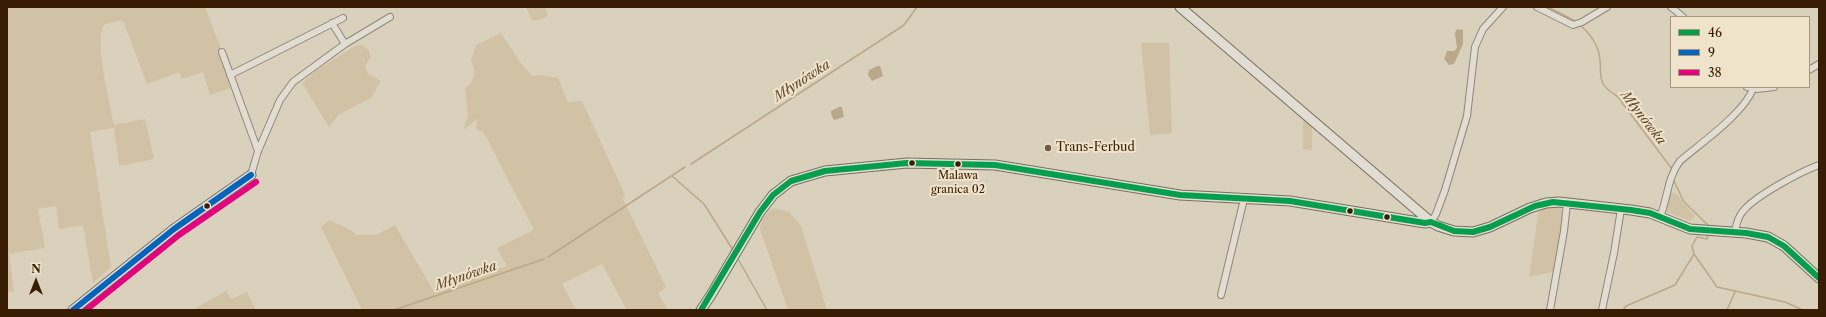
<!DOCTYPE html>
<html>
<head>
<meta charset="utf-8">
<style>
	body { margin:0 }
	#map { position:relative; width:1826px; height:317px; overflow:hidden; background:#dad1bc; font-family:"Libre Caslon Text",serif }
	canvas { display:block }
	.frame { position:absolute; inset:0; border:8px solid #381c04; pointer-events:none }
	.legend { position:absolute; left:1670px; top:16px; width:140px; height:72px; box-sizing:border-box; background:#efe4cb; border:1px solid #a6947b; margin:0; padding:5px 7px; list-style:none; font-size:12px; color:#381c04 }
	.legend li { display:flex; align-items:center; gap:8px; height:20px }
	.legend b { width:20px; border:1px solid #a6947b }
	.north { position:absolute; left:16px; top:261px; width:40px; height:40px; -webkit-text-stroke:3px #efe4cb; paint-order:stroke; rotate:0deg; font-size:11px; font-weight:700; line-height:16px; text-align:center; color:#381c04 }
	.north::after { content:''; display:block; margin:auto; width:14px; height:18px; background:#381c04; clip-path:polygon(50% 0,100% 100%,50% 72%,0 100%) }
</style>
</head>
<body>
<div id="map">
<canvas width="1826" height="317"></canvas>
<div class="frame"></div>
<ul class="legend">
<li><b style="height:5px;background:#039f4d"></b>46</li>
<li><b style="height:5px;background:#0065bd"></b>9</li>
<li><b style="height:5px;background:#e5007d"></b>38</li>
</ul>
<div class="north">N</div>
</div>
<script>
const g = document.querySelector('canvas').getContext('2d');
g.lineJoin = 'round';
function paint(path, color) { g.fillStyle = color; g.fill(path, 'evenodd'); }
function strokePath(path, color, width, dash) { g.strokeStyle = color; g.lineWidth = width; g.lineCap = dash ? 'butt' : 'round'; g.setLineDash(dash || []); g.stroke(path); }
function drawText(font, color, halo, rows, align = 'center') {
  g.font = font + ' "Libre Caslon Text",serif'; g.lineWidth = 4; g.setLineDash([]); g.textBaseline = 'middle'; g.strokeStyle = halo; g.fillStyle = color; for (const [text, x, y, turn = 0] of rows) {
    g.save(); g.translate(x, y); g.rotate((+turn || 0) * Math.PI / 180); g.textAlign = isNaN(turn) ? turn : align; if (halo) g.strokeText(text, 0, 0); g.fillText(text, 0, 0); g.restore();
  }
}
paint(new Path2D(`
	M7,7H205L221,49L231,88L210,95L203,72L182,79L179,72L147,84L124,23L121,20L104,25C94,44 110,102 114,125L145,119L154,159L119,166L114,128L90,132L111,267L93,283L83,225L59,229L56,206L38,209L45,248L9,254L14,291L7,293Z
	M526,7H545L548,16L539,20H532Z
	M501,33L520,62L532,76L541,75L558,78L568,102L582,101L625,195L623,199L666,287L658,293L668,310H627L602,264L562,284L576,310H362L321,227L329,220L351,230L356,235H376L395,225L433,290L507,266L497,248L534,230L484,133L476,129L478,119L464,129L468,114L465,89L471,83L475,73L471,60L476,45Z
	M1141,43H1169L1172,133L1150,135Z
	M361,45L368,49L371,57L365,66L368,74L381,81L371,98L338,115L329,127L302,83L320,68L355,46Z
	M1303,119L1312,127V150L1303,149Z
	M1670,192L1677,194L1683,203L1695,216L1690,221L1666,212Z
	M1561,206L1563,218L1553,272L1529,277L1539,209Z
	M774,208L789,212L801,226L827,310H788L760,229C761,219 766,213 774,208Z
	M226,291L231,299L247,292L256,310H192Z`), '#d1c2a5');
paint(new Path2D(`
	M1457,29L1463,30V44L1454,64L1449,65L1444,59L1447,51H1454L1457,48L1455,33Z
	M877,66H880L883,76L872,81L868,75L869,70Z
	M839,107H842L844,117L834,120L831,114V111Z`), '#baa88a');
strokePath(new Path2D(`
	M1548,7L1575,21
	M1580,25C1587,31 1595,41 1598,50C1605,73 1592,81 1617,96L1672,169
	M691,164L904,25L917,7
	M672,176L704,204L733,250
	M1674,181L1684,202L1709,226
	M1708,235L1707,239L1697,237L1692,246L1694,254L1717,287L1785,302L1803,310
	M548,257L685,167
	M738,259L767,310
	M394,310L544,259
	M1623,310L1626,306L1675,285L1694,254
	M1727,310L1735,292`), '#baa88a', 1.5);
const street = new Path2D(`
	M1537,7L1573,25L1582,22L1607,7
	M1671,7L1683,17
	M332,23L345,44
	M222,52L258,151
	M1809,70L1819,64
	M230,75L343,18
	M1747,87L1757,89L1774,87
	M251,175L258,151L280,100L293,82L345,44L390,17
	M1660,217C1668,198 1667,178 1680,161C1701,143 1743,114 1753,89
	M1431,222L1436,214L1445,190L1467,116L1475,47L1483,29L1503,7
	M1735,233C1736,225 1739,215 1744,210C1757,195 1800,172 1819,165
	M1221,295L1244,199
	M1550,310L1564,231L1567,203
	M1602,310L1614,253L1621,209`);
const secondary = new Path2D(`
	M1180,7L1431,222L1438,226L1454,231L1473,232L1490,227L1530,208L1546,203L1559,202L1631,210L1650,213L1690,229L1746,233L1768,237L1784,246L1819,278
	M73,310L174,229L251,175
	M701,310L711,295L760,212L773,195L791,181L825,171L907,163L995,165L1180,195L1290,201L1425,223L1431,222`);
strokePath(street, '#908778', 8);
strokePath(secondary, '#786e60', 11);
strokePath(street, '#e2ddd3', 6);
strokePath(secondary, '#e2ddd3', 9);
strokePath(new Path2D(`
	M701,310L760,212L773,195L791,181L825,171L907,163L995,165L1180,195L1290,201L1425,223L1431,222L1454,231L1473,232L1490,227L1535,206L1553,202L1631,210L1650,213L1690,229L1746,233L1768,237L1784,246L1819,278`), '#039f4d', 6);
strokePath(new Path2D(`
	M73,310L174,229L251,175`), '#0065bd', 6);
strokePath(new Path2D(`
	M86,310L179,235L256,182`), '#e5007d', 6);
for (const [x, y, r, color] of [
	[1048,148,4,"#715b44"],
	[912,163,3.5,"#381c04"],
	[958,164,3.5,"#381c04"],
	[207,206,3.5,"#381c04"],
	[1350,211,3.5,"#381c04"],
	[1387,217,3.5,"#381c04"]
]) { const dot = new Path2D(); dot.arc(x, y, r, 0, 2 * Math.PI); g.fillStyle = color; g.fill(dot); strokePath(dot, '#efe4cb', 1.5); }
drawText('11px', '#381c04', '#efe4cb', [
	["Malawa",958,176],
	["granica 02",958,190]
]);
drawText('12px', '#381c04', '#efe4cb', [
	["Trans-Ferbud",1056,148]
], 'left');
drawText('italic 13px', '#61472c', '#efe4cb', [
	["Młynówka",802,81,-33],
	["Młynówka",1643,118,52],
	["Młynówka",466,276,-19]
]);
</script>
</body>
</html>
